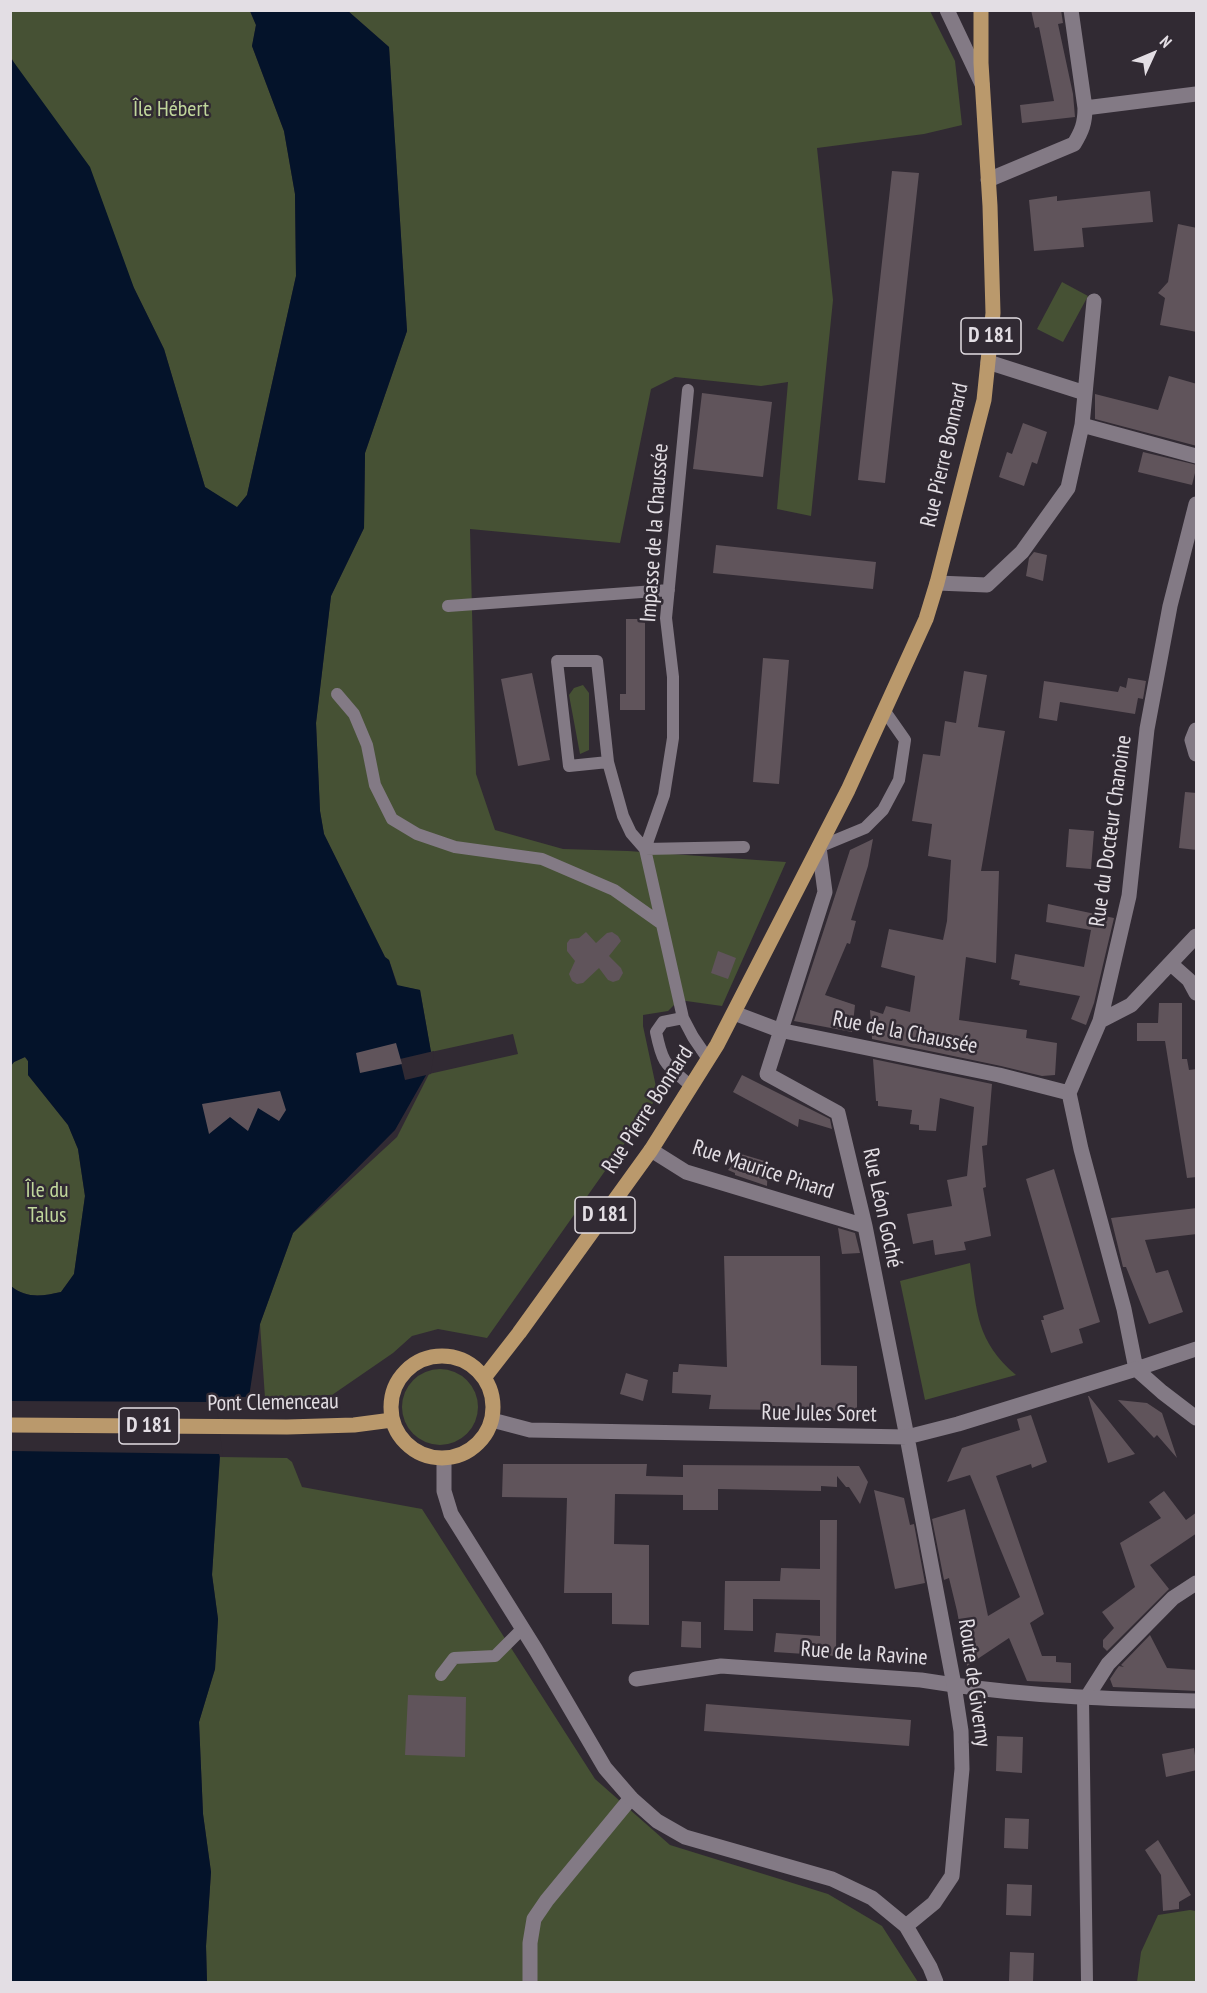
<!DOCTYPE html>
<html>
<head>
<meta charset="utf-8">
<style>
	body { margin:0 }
	#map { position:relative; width:1207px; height:1993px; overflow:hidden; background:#312a33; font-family:"PT Sans Narrow",sans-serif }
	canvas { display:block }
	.frame { position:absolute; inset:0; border:12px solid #e3dee4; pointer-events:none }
	.north { position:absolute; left:1123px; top:24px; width:60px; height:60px; -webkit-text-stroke:4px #312a33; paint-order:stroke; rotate:46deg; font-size:16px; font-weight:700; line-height:24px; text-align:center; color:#e3dee4 }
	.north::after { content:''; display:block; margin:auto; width:21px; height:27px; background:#e3dee4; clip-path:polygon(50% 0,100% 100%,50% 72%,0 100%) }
</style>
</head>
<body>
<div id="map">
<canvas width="1207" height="1993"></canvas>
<div class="frame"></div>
<div class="north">N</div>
</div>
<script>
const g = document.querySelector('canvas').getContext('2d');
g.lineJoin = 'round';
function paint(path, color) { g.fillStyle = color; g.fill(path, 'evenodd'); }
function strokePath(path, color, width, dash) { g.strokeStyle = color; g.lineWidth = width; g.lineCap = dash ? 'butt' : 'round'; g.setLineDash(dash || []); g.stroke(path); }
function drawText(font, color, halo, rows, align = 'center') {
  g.font = font + ' "PT Sans Narrow",sans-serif'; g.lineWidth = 5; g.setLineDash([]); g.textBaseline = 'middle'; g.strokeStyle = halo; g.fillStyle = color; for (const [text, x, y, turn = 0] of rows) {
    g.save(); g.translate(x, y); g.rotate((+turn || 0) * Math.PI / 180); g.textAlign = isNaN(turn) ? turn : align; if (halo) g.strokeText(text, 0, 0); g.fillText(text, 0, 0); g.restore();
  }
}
paint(new Path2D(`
	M11,11H250L256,25L252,46L284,131L295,194L296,276L247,495L237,508L205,487L164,349L134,288L11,57Z
	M348,11H930L955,61L962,125L924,134L817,148L833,300L811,516L777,509L788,382L761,386L675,377L651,389L620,543L470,529L476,774L495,830L563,849L628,851L786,862L722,1006L679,1000L668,1011L643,1015V1026L658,1096L487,1338L438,1329L412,1336L393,1353L332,1395L265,1398L260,1324L293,1233L397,1137L429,1074L518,1054L513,1034L431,1052L420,990L398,986L389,960L385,957L324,834L320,811L316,723L331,596L364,528L365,453L407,331L389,47Z
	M1062,282L1088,296L1063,342L1037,329Z
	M583,685L589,693V750L580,754L569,695L574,688Z
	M25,1057L28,1061V1075L68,1125L78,1149L85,1196L74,1274L61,1292C43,1296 26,1299 11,1286L10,1066L14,1062Z
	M970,1263C977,1312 976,1341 1016,1375L925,1400L900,1281Z
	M402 1407a38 38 0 1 1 76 0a38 38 0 1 1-76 0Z
	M220,1457L287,1458L292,1462L302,1487L422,1509L595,1779L670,1845L828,1894L882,1926L918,1982H207L206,1946L211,1872L203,1814L199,1722L215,1669L218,1619L212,1574Z
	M1190,1910L1196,1911V1982H1137L1141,1952L1158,1915Z`), '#465134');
paint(new Path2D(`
	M250,11H348L389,47L407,331L365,453L364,528L331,596L316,723L320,811L324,834L385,957L389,960L397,985L420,990L431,1052L429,1070L395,1130L293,1233L260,1324L249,1397L213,1398L220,1454L212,1575L218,1619L215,1669L199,1722L203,1814L211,1872L206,1946L207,1982H11V1286C26,1299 43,1296 61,1292L74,1274L85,1196L78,1149L68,1125L28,1075V1061L25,1057L14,1062L11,1066L10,57L90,167L134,288L164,349L205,487L237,507L247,495L296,276L295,194L284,131L252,46L256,25Z`), '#04132a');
paint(new Path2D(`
	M434,1051L431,1074L405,1080L400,1059Z
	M213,1397H252L249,1400H216L223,1457H220L219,1454L11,1451V1401L213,1402Z`), '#312a33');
paint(new Path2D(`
	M1031,10H1061L1063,23L1058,24L1073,94L1075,117L1022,123L1020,105L1054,101L1039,27L1035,28Z
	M892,171L919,173L885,483L858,480Z
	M1150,191L1153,222L1082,228L1084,247L1034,251L1029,200L1057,196V201Z
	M1178,224L1197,228V332L1160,325L1165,298L1158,293L1168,282Z
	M1169,376L1197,384V446L1095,419V394L1158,410Z
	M702,393L772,402L763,477L693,469Z
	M1023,423L1047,432L1037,464L1032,462L1024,486L999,477L1007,452L1012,454Z
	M1143,452L1197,465L1192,485L1138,472Z
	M716,545L876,562L873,589L713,573Z
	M1034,552L1047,555L1043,581L1026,576L1029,558Z
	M626,619H645V710H620V694H626Z
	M763,658L789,660L779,784L753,782Z
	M964,671L987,675L978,727L1005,731L981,871H999L996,963L966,957L959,1020L1027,1030L1026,1038L1057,1043L1055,1075L1042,1076L1001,1066L872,1039L870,1010L883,1014L886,1006L910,1012L915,976L881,967L889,929L943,940L947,921L951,860L928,856L932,824L912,821L923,754L940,756L945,721L956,723Z
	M532,673L550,760L518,766L501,679Z
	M1128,678L1146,681L1143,699L1138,698L1135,714L1060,702L1057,721L1039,718L1044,681L1118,692L1120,686L1126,688Z
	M1185,792L1197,793V850L1179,848Z
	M1069,829L1094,831L1091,869L1066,867Z
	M873,839L868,866L851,920L856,921L850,944L847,943L825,995L855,1005L852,1032L794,1021L850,850Z
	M1048,904L1114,918L1094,1003L1086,1025L1071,1019L1080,996L1019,985L1020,981L1011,979L1015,954L1084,967L1091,930L1046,922Z
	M586,932L596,943L607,933L612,932L618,936L621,941L609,956L621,968L623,973L619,980L613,982L608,980L599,968L583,983L577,984L572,981L569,974L575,961L567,951V943L570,939L579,938Z
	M718,951L736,958L728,979L711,973Z
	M1159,1003H1182V1059H1187L1189,1070L1197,1069V1177L1187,1178L1165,1041H1137V1023H1158Z
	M396,1043L402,1064L360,1073L356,1053Z
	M873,1059L992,1084L987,1145L982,1146L986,1187L983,1188L991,1236L964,1242L966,1250L935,1255L933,1240L913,1244L907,1214L952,1206L947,1180L967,1176L974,1107L940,1098L936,1131L919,1130V1125L910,1124L912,1110L878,1106V1101H876Z
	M742,1075L830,1119L832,1129L799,1119L798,1127L733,1092Z
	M280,1091L286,1110L279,1121L258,1108L248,1131L230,1117L209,1134L202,1104Z
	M741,1154L768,1162L767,1186L735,1175V1173L728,1170Z
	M1054,1169L1100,1322L1079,1329L1083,1343L1051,1353L1041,1320H1044L1043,1316L1064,1309L1026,1179Z
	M1197,1208V1234L1145,1240L1156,1273L1168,1270L1183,1312L1149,1324L1126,1267H1123L1111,1218Z
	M838,1228L855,1233L860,1253L842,1254Z
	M724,1256H820L821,1365L857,1366V1411L709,1409L711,1395L672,1393L673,1372H678L679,1364L727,1367Z
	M626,1373L648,1380L643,1401L620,1394Z
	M1088,1396H1089L1135,1454L1108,1463Z
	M1118,1400L1147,1403L1162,1413L1177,1458L1157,1435L1154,1438Z
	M1031,1415L1047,1462L1032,1468L1031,1464L996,1476L1044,1614L1030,1623L1042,1656H1056V1662L1071,1663V1683L1027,1681L1009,1638L967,1666L957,1611L949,1578L944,1580L932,1519L965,1509L988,1616L1020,1597L970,1475L947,1482L962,1448L1020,1430L1017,1419Z
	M503,1464H647L646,1476L683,1477V1465L859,1466L868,1482L860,1504L849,1487H846L837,1476V1487L821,1486V1491L718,1489V1510H683V1495L615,1494L614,1544L649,1545V1625L612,1624V1593H564L567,1498L502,1497Z
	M874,1490L904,1498L910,1525L914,1524L925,1583L895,1589Z
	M1164,1491L1186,1520L1197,1512V1533L1150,1565L1169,1589L1107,1651L1103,1647V1640L1114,1628L1102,1612L1135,1587L1120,1543L1161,1518L1149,1502Z
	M820,1520H837L836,1656L774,1652L776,1633L820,1636V1600L753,1599V1631L724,1630L725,1581H780L781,1568L820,1569Z
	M682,1621L701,1622V1648L681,1647Z
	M1150,1635L1167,1668L1197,1670V1691L1113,1687L1110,1679L1116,1670L1119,1666L1124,1667L1121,1665Z
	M408,1695L466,1697L465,1757L405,1755Z
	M706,1704L911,1720L909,1746L704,1731Z
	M997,1736L1023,1737L1022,1773L996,1771Z
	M1194,1748L1197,1770L1166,1777L1162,1754Z
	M1005,1818L1029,1819L1028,1849L1004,1848Z
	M1158,1840L1191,1895L1179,1902V1909L1163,1911L1161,1875L1145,1850Z
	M1007,1884L1032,1885L1031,1916L1006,1915Z
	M1010,1952L1034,1953L1033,1982L1009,1981Z`), '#60545b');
strokePath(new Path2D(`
	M688,390L666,618L673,677V738L664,795L645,849L683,1018L693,1037L708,1059
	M448,606L669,590
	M337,694L354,714L367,745L375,785L392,819L417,834L455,847L542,859L614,890L662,924
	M608,762L569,766L557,661H597L608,762L623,816L631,833L645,849L744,847
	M819,847L865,828L883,810L899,780L905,740L884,710
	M683,1018L663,1022L656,1032C663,1066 666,1064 691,1086
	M441,1675L454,1658L495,1656L522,1629
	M1083,1698L1087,1982`), '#837a85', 12);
strokePath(new Path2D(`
	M947,10L982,84
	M1085,108L1196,94
	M988,180L1074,144C1082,131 1085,123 1085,108L1071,10
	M988,362L1085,393
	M1082,425L1196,456
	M1196,504L1170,606L1147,729L1129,896L1100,1021L1069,1093L1081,1149L1124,1309L1136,1369L1196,1349
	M937,583L987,585L1022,552L1068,488L1082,425L1094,301
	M1196,730L1192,740L1196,754
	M819,847L825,892L767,1074L838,1113L865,1226L907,1437
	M1171,964L1189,980L1196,993
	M734,1013L779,1030L999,1075L1069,1093
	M1100,1021L1131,1005L1196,936
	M651,1150L686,1172L865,1226
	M636,1679L721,1666L921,1680L954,1685
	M1087,1697L1108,1664L1173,1598L1196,1583
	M530,1982V1943L534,1919L547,1900L631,1798`), '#837a85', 15);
strokePath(new Path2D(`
	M492,1420L530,1430L907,1437L958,1424L1136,1369L1162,1392L1196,1418
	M444,1460V1491L451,1514L536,1650L605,1768L631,1798L657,1821L685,1837L832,1879L872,1898L906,1926L930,1967L936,1982
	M954,1685C1035,1697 1115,1699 1196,1701
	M906,1926L934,1903L952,1876L962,1769L961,1731L954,1685L907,1437`), '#837a85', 15);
strokePath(new Path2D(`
	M391 1407a51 51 0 1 1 102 0a51 51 0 1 1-102 0Z
	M484,1378L519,1333L651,1150L717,1045L848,790L926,619L937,583L984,400L993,313L990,206L981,63V10
	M10,1425L287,1427L354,1425L392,1420`), '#ba996c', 15);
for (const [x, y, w] of [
	[991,336,60],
	[605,1215,60],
	[149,1426,60]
]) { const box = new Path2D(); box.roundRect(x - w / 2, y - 18, w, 36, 4.5); g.fillStyle = '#312a33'; g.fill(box); strokePath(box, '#e3dee4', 1.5); }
drawText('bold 21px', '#e3dee4', null, [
	["D 181",991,336],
	["D 181",605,1215],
	["D 181",149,1426]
]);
drawText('22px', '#c1d79c', '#312a33', [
	["Île Hébert",171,110],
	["Île du",47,1191],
	["Talus",47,1216]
]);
drawText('22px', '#e3dee4', '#312a33', [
	["Rue Pierre Bonnard",945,455,-77],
	["Impasse de la Chaussée",655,533,-86],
	["Rue du Docteur Chanoine",1111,831,-82],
	["Rue de la Chaussée",905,1033,11],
	["Rue Pierre Bonnard",648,1110,-57],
	["Rue Maurice Pinard",763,1170,18],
	["Rue Léon Goché",882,1208,78],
	["Pont Clemenceau",273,1403,-1],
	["Rue Jules Soret",819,1414,1],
	["Rue de la Ravine",864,1654,4],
	["Route de Giverny",974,1683,82]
]);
</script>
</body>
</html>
